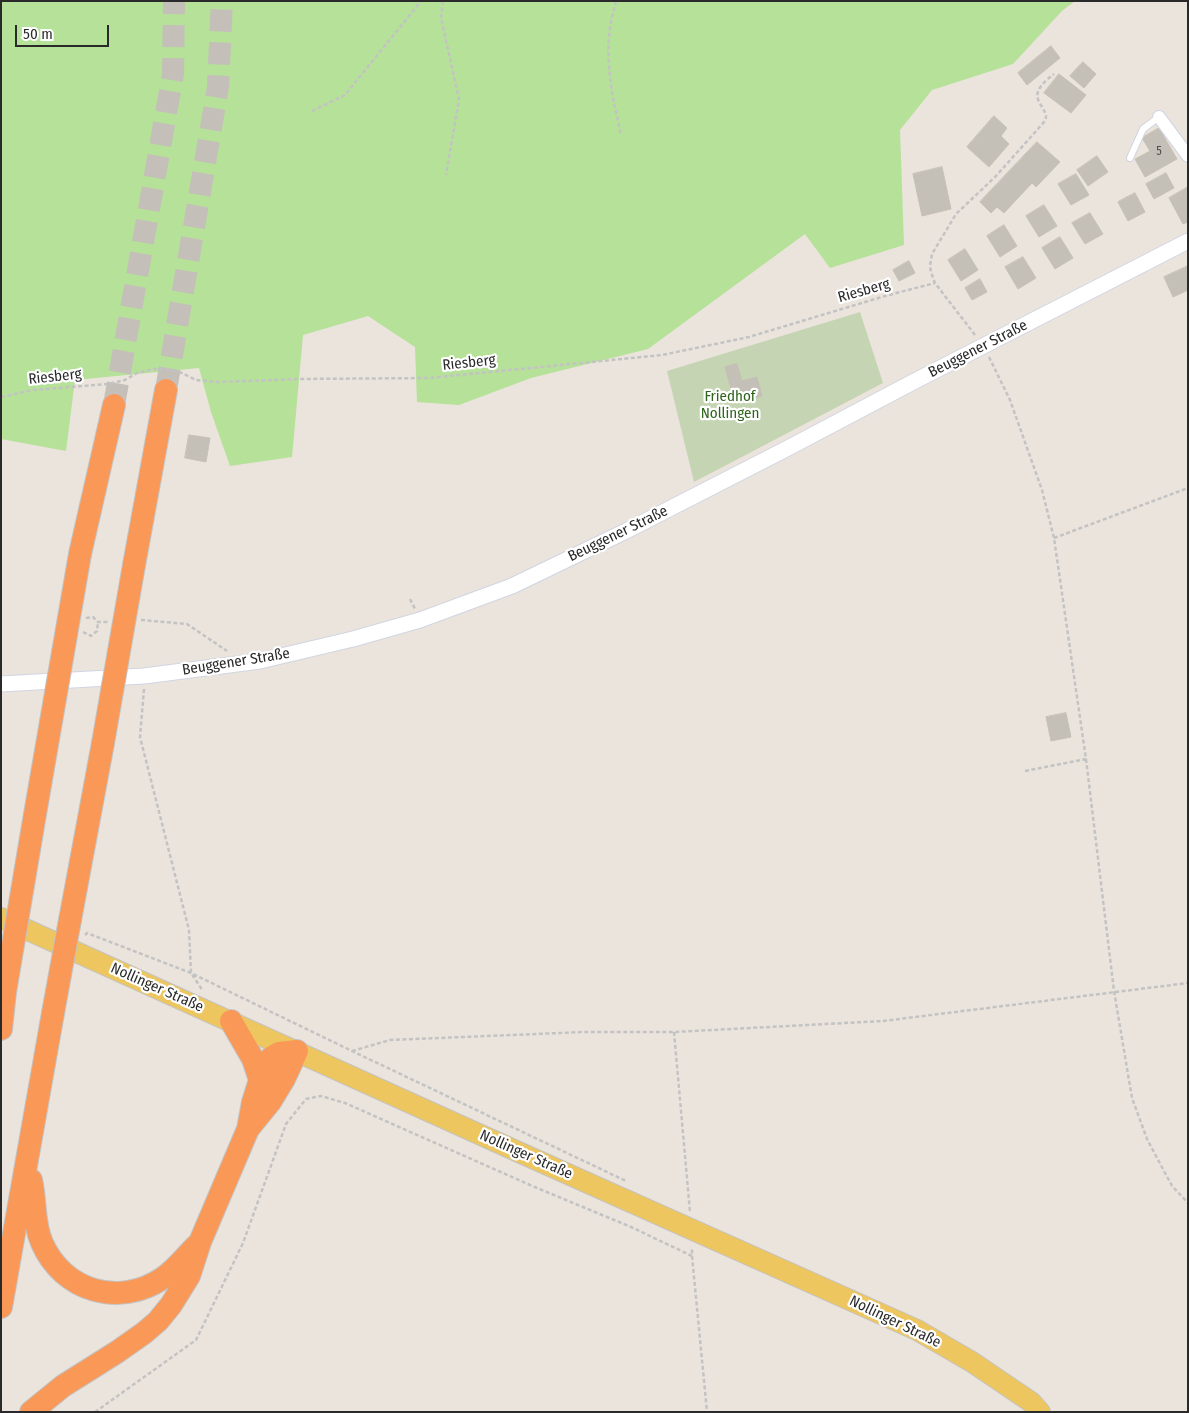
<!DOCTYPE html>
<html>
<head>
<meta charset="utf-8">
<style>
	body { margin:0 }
	#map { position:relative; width:1189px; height:1413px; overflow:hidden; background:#ebe4dc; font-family:"Fira Sans Condensed",sans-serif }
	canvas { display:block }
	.frame { position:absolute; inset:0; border:2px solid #2a2a2a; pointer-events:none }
	.scale { position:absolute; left:15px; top:25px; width:94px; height:22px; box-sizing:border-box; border:2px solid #2a2a2a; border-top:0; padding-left:6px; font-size:15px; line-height:18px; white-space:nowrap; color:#2a2a2a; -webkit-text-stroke:4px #fff; paint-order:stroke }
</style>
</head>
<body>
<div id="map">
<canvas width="1189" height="1413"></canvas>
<div class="frame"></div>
<div class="scale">50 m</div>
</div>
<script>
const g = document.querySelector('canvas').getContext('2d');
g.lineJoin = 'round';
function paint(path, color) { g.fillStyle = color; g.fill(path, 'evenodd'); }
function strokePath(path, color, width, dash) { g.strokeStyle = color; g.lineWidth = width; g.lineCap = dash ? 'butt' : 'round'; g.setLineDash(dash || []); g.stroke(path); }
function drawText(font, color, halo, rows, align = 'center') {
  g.font = font + ' "Fira Sans Condensed",sans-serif'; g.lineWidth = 4.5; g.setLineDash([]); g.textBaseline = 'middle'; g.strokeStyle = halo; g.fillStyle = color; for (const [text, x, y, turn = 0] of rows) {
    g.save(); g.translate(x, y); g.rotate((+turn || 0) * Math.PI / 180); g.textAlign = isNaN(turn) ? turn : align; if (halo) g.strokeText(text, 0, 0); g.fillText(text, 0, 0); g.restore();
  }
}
paint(new Path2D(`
	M1,1H1075L1062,11L1013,64L932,90L900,130L904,245L830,268L805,234L648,349L531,378L459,405L417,402L415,347L368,316L303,335L292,457L230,466L211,412L199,368L75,380L66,451L1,439Z`), '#b5e199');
paint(new Path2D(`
	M860,312L883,383L694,482L667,371Z`), '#c5d5b3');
const building = new Path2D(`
	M1051,46L1060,58L1027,85L1018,73Z
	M1083,62L1096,74L1084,88L1070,76Z
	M1059,74L1086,95L1071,113L1044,93Z
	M994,116L1007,128L1001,136L1009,144L989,167L967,147Z
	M1159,128L1177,159L1145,177L1135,159L1150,151L1142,138Z
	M1037,142L1060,162L1036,187L1032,183L1004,213L997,207L991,213L980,202Z
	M1097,156L1108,172L1088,186L1077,170Z
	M942,167L951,209L922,216L913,174Z
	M1166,173L1174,188L1154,199L1146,184Z
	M1076,174L1089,195L1071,205L1058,184Z
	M1188,187V222L1183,224L1169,198Z
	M1135,193L1145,212L1128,221L1118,202Z
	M1044,205L1057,226L1039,237L1026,216Z
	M1090,213L1103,234L1085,244L1072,223Z
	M1004,225L1017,246L1000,257L987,236Z
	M1060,237L1073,258L1055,269L1042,248Z
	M965,249L978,270L961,281L948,260Z
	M1023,257L1036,278L1018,289L1005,267Z
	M909,261L915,273L899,281L893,270Z
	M1188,266V290L1173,297L1164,277Z
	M980,279L987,292L972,300L965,288Z
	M737,364L742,381L757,377L762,396L735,403L725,367Z
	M189,435L210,438L206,462L185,458Z
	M1066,713L1071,737L1051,741L1046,717Z`);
paint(building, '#c4bfb7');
strokePath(building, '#c7c0b5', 1);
strokePath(new Path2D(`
	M166,390L218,87L222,1
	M114,405L173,74L174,1`), '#c4bfb8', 22, [22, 11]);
const service = new Path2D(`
	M1130,158L1143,129L1159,117`);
const minor = new Path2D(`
	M1159,117L1188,156`);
const tertiary = new Path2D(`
	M1,684L144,676L260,661L353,639L420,620L512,586L626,531L788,448L913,382L1188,241`);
const primary = new Path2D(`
	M1,918L523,1154L917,1330L972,1362L1031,1402L1040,1412`);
const motorway = new Path2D(`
	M80,554L114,405
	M134,565L166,390
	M70,920L103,743
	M231,1021L253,1059L260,1080
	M1,1029L5,992
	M31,1180C36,1201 33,1223 42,1243C63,1291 119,1308 163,1278C176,1269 185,1257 196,1246
	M1,1307L53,1013
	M31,1412L63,1386L117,1352L144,1333L158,1321L171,1305L189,1276L200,1242L248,1129L253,1102L260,1080L267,1064L272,1057L279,1053L297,1051L284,1079L270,1102L248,1129`);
strokePath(service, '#d1d5e2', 8);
strokePath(minor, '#d1d5e2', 14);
strokePath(tertiary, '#d1d5e2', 17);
strokePath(primary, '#c3c3c3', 22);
strokePath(motorway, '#c3c3c3', 24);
strokePath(new Path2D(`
	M443,1L441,18L459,99L446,175
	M616,1C614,10 611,19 610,28C605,64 613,100 621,135
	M312,111L345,95L421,1
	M975,335L935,283L931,272L930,266L932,254L956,214L996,176L1045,121C1051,109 1028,101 1042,85C1045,81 1050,77 1054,74
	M989,357L1010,400L1042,490L1054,538L1086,759L1114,991L1132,1098L1147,1139L1172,1186L1188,1203
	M1,397L33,390L108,384L125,380L137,373L154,369H167L180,372L196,380L218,382L299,379L429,378L662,355L749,337L885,296L935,283
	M1054,538L1188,488
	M410,599L415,609
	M86,618L93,617L98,622H108
	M141,620L187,624L227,651
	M83,632L91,636L97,631L98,622
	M144,689L140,737L189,930L191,973L203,991
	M1025,771L1086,759
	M85,935L87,933L191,973L352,1051L626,1181
	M674,1032L690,1212
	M352,1051L390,1040L584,1032H674L883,1021L1188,983
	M692,1256L707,1412
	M95,1412L196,1340L243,1243L286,1124L306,1099L321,1096L345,1103L530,1185L631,1227L692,1256V1247`), '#c3c3c3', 2.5, [4, 2.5]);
strokePath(service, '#fff', 6);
strokePath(minor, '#fff', 12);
strokePath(tertiary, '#fff', 15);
strokePath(primary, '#edc65f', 20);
strokePath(motorway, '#fa9858', 22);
const motorwayBridge = new Path2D(`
	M103,743L134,565
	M5,992L34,820L80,554
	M53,1013L70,920`);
strokePath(motorwayBridge, '#c3c3c3', 24, []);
strokePath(motorwayBridge, '#fa9858', 22);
drawText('12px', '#504f4d', null, [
	["5",1159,152]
]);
drawText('15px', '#2a2a2a', '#fff', [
	["Riesberg",864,291,-16],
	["Beuggener Straße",978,349,-27],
	["Riesberg",469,363,-6],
	["Riesberg",55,377,-6],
	["Beuggener Straße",618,534,-26],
	["Beuggener Straße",236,662,-9],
	["Nollinger Straße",157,988,24],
	["Nollinger Straße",526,1155,24],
	["Nollinger Straße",895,1322,26]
]);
drawText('15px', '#2e651b', '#fff', [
	["Friedhof",730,397],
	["Nollingen",730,414]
]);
</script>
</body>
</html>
